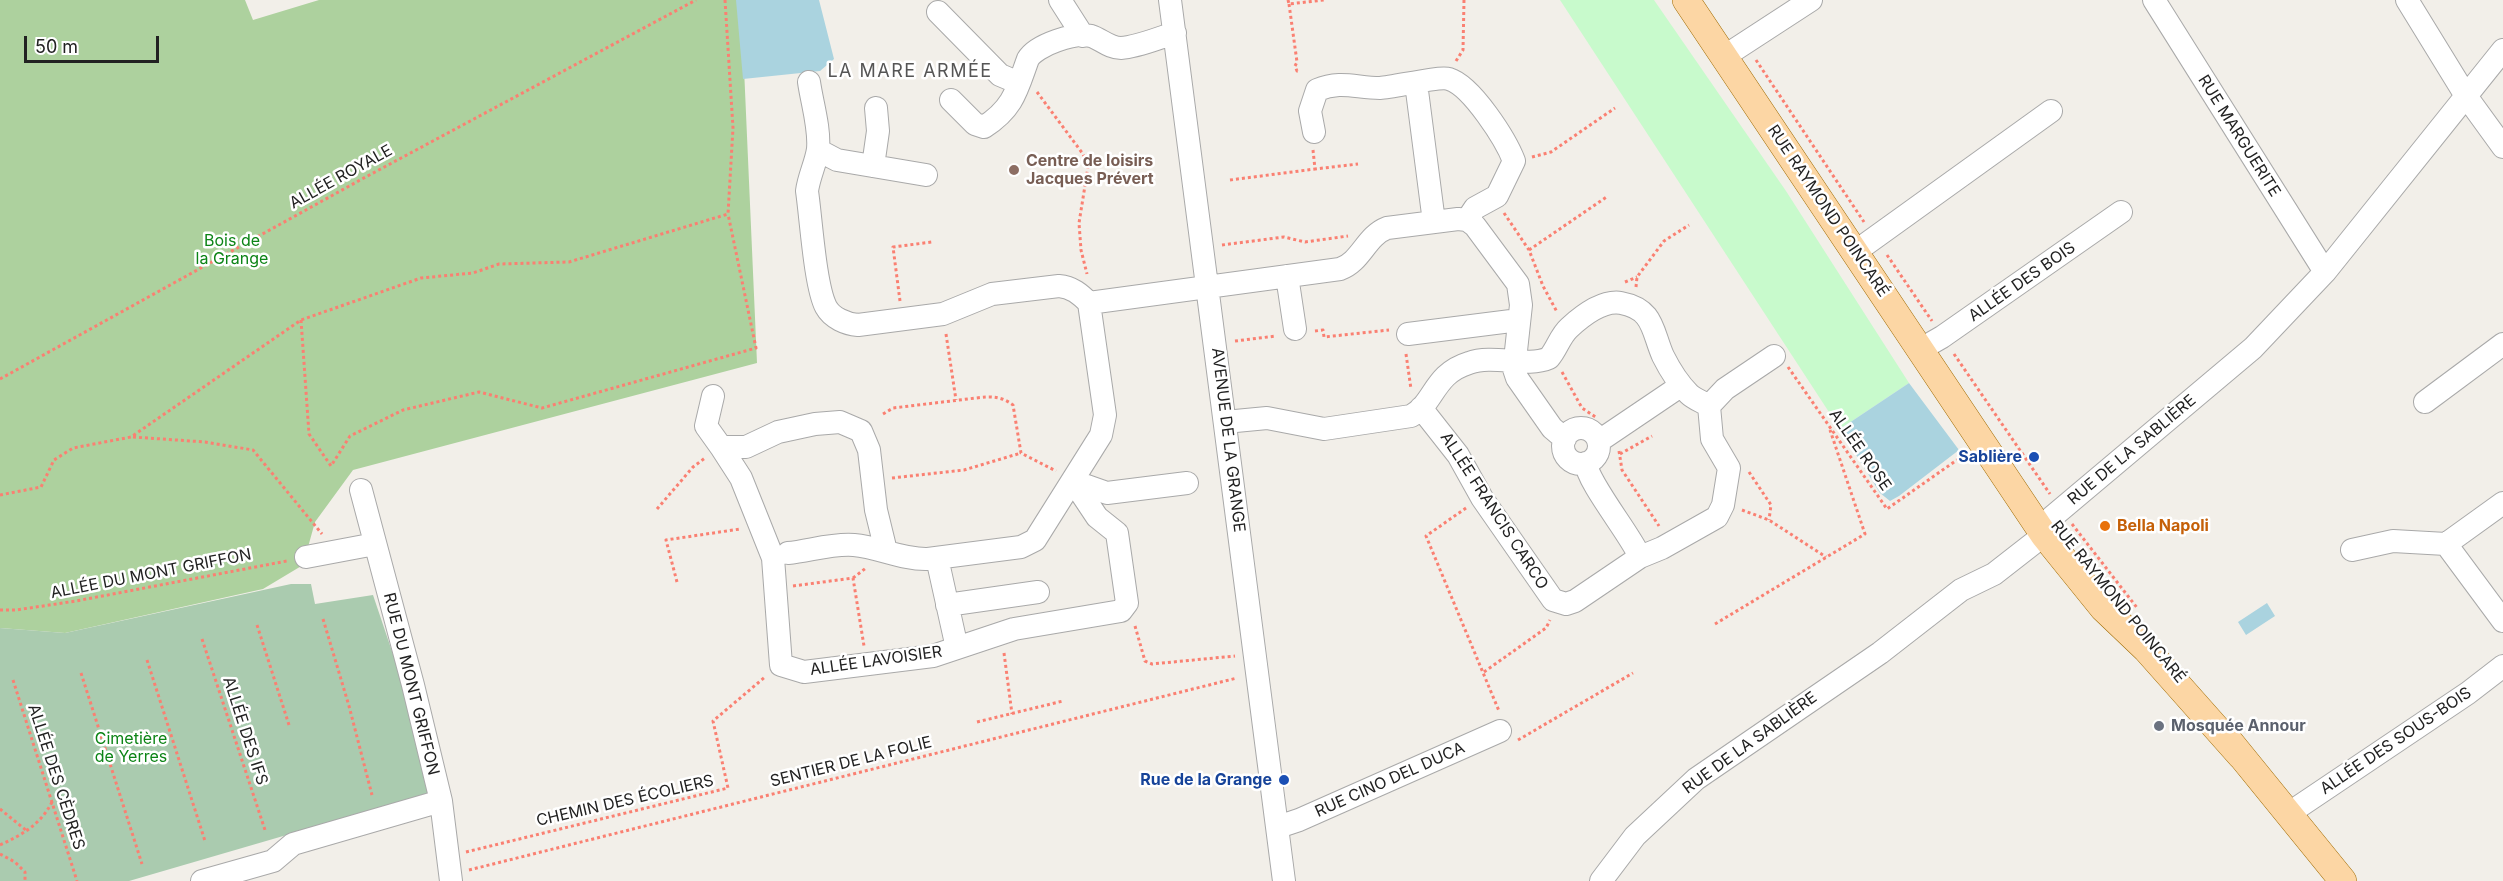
<!DOCTYPE html>
<html>
<head>
<meta charset="utf-8">
<style>
	body { margin:0 }
	#map { position:relative; width:2503px; height:881px; overflow:hidden; background:#f2efe9; font-family:Inter,sans-serif }
	canvas { display:block }
	.scale { position:absolute; left:24px; top:36px; width:135px; height:27px; box-sizing:border-box; border:3px solid #222; border-top:0; padding-left:8px; font-size:18px; line-height:21px; white-space:nowrap; color:#222; -webkit-text-stroke:4px #fff; paint-order:stroke }
</style>
</head>
<body>
<div id="map">
<canvas width="2503" height="881"></canvas>
<div class="scale">50 m</div>
</div>
<script>
const g = document.querySelector('canvas').getContext('2d');
g.lineJoin = 'round';
function paint(path, color) { g.fillStyle = color; g.fill(path, 'evenodd'); }
function strokePath(path, color, width, dash) { g.strokeStyle = color; g.lineWidth = width; g.lineCap = dash ? 'butt' : 'round'; g.setLineDash(dash || []); g.stroke(path); }
function drawText(font, color, halo, rows, align = 'center') {
  g.font = font + ' Inter,sans-serif'; g.lineWidth = 5; g.setLineDash([]); g.textBaseline = 'middle'; g.strokeStyle = halo; g.fillStyle = color; for (const [text, x, y, turn = 0] of rows) {
    g.save(); g.translate(x, y); g.rotate((+turn || 0) * Math.PI / 180); g.textAlign = isNaN(turn) ? turn : align; if (halo) g.strokeText(text, 0, 0); g.fillText(text, 0, 0); g.restore();
  }
}
paint(new Path2D(`
	M0,0H245L253,20L319,0H741L757,363L353,470L315,522L303,565L263,589L65,633L0,628Z`), '#add19e');
paint(new Path2D(`
	M291,584H311L315,604L373,595L401,678L434,792L129,881H0V628L65,633Z`), '#aacbaf');
paint(new Path2D(`
	M1560,0H1654L1786,191L1909,383L1840,429Z`), '#c8facc');
paint(new Path2D(`
	M736,0H819L834,59L820,71L743,79Z
	M1909,383L1959,450L1899,496L1890,501L1880,493L1840,429Z
	M2267,603L2275,616L2246,635L2238,622Z`), '#aad3df');
const minor = new Path2D(`
	M1060,0L1083,36
	M1170,0L1284,881
	M2154,0L2325,272
	M2407,0L2466,96L2503,147
	M938,12L1000,75L1019,83
	M1725,56L1811,0
	M809,82C812,103 820,128 818,149C816,163 809,176 807,191C811,218 815,286 826,307C832,318 846,324 858,325L943,314L992,294L1059,286C1072,287 1080,294 1089,303L1340,269C1361,262 1366,236 1387,228L1458,219L1467,220L1475,226L1518,284L1521,305L1514,369L1517,378L1552,428L1565,439
	M1416,83L1434,222
	M951,100L975,124L984,127C1014,108 1017,89 1028,59C1036,45 1075,32 1091,36C1101,39 1109,48 1121,48C1138,47 1158,38 1175,33
	M1314,132L1310,111L1317,90C1341,80 1356,88 1380,88C1395,87 1439,76 1449,79C1472,86 1506,140 1514,161L1497,196L1475,208L1467,220
	M818,150L837,160L926,175
	M873,166L878,131L876,108
	M1855,252L2051,111
	M1287,276L1295,329
	M1408,334L1519,320
	M1921,349L1942,337L2121,212
	M713,396L706,426L721,447H746L778,432L815,424L840,422L861,431L869,450L876,510L886,551
	M2425,402L2503,344
	M1709,406L1725,389L1774,356
	M1421,408L1458,455L1482,498L1553,600L1566,604L1575,601L1640,557L1662,548L1717,517L1723,505L1729,468L1712,439L1709,406
	M1225,422L1267,418L1324,429L1411,416C1435,403 1433,374 1469,363C1494,354 1526,368 1549,358C1557,349 1560,336 1569,328C1582,316 1603,300 1621,303C1654,309 1652,331 1663,356C1669,368 1679,384 1689,394C1694,399 1703,402 1709,406
	M1563 446a18 18 0 1 1 36 0a18 18 0 1 1-36 0Z
	M1599,441L1673,391
	M721,447L741,478L773,558L781,665L804,672L933,656L1014,629L1121,611L1127,603L1117,533L1097,517L1073,481
	M1586,463C1587,482 1630,534 1640,557
	M1073,481L1107,493L1187,483
	M361,490L413,685L441,801L451,881
	M2446,544L2503,621
	M2352,550L2393,541L2446,544L2503,503
	M788,553C809,551 833,543 854,545C879,547 902,560 928,559L1021,547L1035,540L1101,435L1105,415L1089,303
	M306,557L375,544
	M937,558L957,648
	M947,605L1038,592
	M2288,814L2468,693L2503,666
	M1278,827L1299,820L1500,731
	M202,881L273,861L293,844L441,801
	M1601,881L1635,836L1696,779L1880,653L1961,590L1994,574L2044,535L2051,518L2253,348L2325,272L2503,50`);
const major = new Path2D(`
	M1686,0L2044,535L2103,608L2146,649L2241,756
	M2230,742L2343,881`);
strokePath(minor, '#a9a9a9', 24);
strokePath(major, '#a06b00', 28);
strokePath(new Path2D(`
	M1288,0L1289,4L1324,0
	M1289,4L1297,62L1295,66L1297,71L1300,70
	M1756,60L1864,222
	M1456,61L1463,50L1464,0
	M1037,92L1083,154L1088,167L1079,223L1081,250L1087,274
	M1313,150L1315,169L1358,164
	M1532,157L1551,152L1615,108
	M1230,180L1315,169
	M1504,213L1529,250L1543,286L1557,312
	M1222,245L1284,237L1305,242L1348,236
	M1529,250L1608,196
	M1887,255L1932,321
	M1625,282L1637,277
	M1636,287L1637,277L1664,241L1689,225
	M900,301L893,247L932,242
	M301,320L309,434L331,466L350,436L403,410L479,392L542,408L756,348L728,214
	M1315,331L1323,330L1324,337L1389,330
	M946,334L956,400
	M1235,341L1276,336
	M1406,354L1411,389
	M1954,354L2050,494
	M1788,367L1887,509L1964,455
	M1562,372L1582,408L1597,418
	M0,379L362,179L696,0
	M883,414L893,408L976,398C991,396 1001,396 1013,405L1021,453L1056,471
	M133,437L205,442L253,450L322,534
	M1619,451L1622,470L1659,526
	M1620,454L1652,436
	M1749,472L1771,505L1769,520
	M892,478L964,470L1021,453
	M0,495L41,487L54,460L73,448L131,437L301,320L421,278L473,273L499,264L569,262L728,214L733,128L725,0
	M1466,508L1426,536L1499,711
	M657,509L693,467L705,458
	M1742,510L1769,520L1826,557
	M2072,524L2138,609
	M853,578L866,568
	M677,582L666,540L740,529
	M793,586L853,578L864,646
	M0,610H16L76,601L287,561
	M323,619L349,706L372,795
	M1715,624L1865,534L1830,430
	M257,625L289,725
	M1135,626L1145,661L1152,664L1235,656
	M202,639L265,830
	M1004,653L1012,714
	M147,660L205,841
	M1484,672L1546,628L1550,620
	M81,673L142,864
	M13,680L77,881
	M977,722L1063,701
	M1518,740L1633,673
	M0,809L27,831
	M0,845C22,835 41,824 52,802
	M466,852L728,788L713,721L765,677
	M0,854L15,862L25,872V881
	M469,870L1237,678`), '#fa8072', 3, [3, 3]);
strokePath(minor, '#fff', 22);
strokePath(major, '#fcd6a4', 27);
for (const [x, y, r, color] of [
	[1014,170,6,"#8d6e63"],
	[2034,457,6,"#1a4fb4"],
	[2105,526,6,"#e8710a"],
	[2159,726,6,"#6b7280"],
	[1284,780,6,"#1a4fb4"]
]) { const dot = new Path2D(); dot.arc(x, y, r, 0, 2 * Math.PI); g.fillStyle = color; g.fill(dot); strokePath(dot, '#fff', 2); }
drawText('16px', '#222', '#fff', [
	["RUE MARGUERITE",2239,136,58],
	["ALLÉE ROYALE",341,177,-29],
	["RUE RAYMOND POINCARÉ",1828,211,56],
	["ALLÉE DES BOIS",2022,282,-35],
	["AVENUE DE LA GRANGE",1228,440,83],
	["ALLÉE ROSE",1860,450,55],
	["RUE DE LA SABLIÈRE",2132,450,-40],
	["ALLÉE FRANCIS CARCO",1494,511,57],
	["ALLÉE DU MONT GRIFFON",151,574,-11],
	["RUE RAYMOND POINCARÉ",2118,602,51],
	["ALLÉE LAVOISIER",876,661,-8],
	["RUE DU MONT GRIFFON",411,684,76],
	["ALLÉE DES IFS",245,731,72],
	["ALLÉE DES SOUS-BOIS",2396,741,-34],
	["RUE DE LA SABLIÈRE",1750,743,-36],
	["SENTIER DE LA FOLIE",851,762,-14],
	["ALLÉE DES CÈDRES",56,777,72],
	["RUE CINO DEL DUCA",1390,780,-24],
	["CHEMIN DES ÉCOLIERS",625,801,-13]
]);
drawText('bold 16px', '#785e54', '#fff', [
	["Centre de loisirs",1026,161],
	["Jacques Prévert",1026,179]
], 'left');
drawText('16px', '#0c8416', '#fff', [
	["Bois de",232,241],
	["la Grange",232,259],
	["Cimetière",131,739],
	["de Yerres",131,757]
]);
drawText('bold 16px', '#164399', '#fff', [
	["Sablière",2022,457],
	["Rue de la Grange",1272,780]
], 'right');
drawText('bold 16px', '#c56008', '#fff', [
	["Bella Napoli",2117,526]
], 'left');
drawText('bold 16px', '#5b616d', '#fff', [
	["Mosquée Annour",2171,726]
], 'left');
g.letterSpacing = '1.5px';
drawText('18px', '#555', '#fff', [
	["LA MARE ARMÉE",910,72]
]);
g.letterSpacing = '0px';
</script>
</body>
</html>
